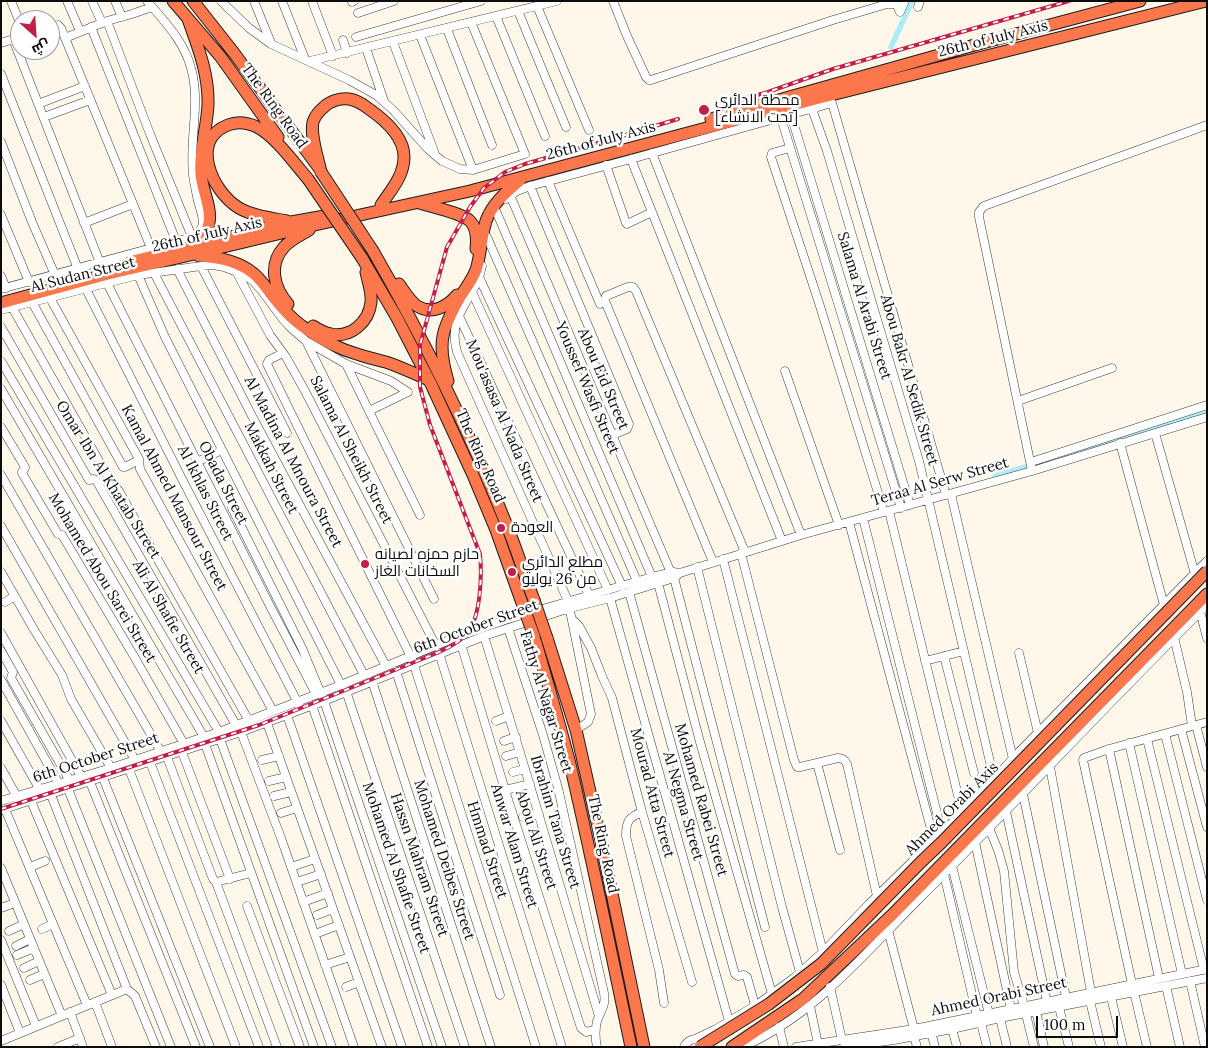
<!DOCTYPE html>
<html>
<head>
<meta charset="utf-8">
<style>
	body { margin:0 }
	#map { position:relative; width:1208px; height:1048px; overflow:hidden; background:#fff7ea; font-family:Lora,Cairo,serif }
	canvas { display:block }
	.frame { position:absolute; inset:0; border:2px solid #0c0c0c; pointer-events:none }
	.north { position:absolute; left:10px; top:10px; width:50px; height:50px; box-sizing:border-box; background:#fff; border:1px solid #9e9e9e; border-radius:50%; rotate:154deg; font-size:14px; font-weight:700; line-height:20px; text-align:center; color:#0c0c0c }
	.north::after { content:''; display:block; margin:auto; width:18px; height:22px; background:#c21e48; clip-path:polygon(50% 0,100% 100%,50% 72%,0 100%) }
	.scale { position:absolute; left:1036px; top:1016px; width:82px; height:22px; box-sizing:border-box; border:2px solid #0c0c0c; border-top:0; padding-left:6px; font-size:15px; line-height:18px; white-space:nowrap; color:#0c0c0c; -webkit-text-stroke:4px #fff; paint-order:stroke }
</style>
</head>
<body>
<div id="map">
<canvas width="1208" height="1048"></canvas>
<div class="frame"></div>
<div class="north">ش</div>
<div class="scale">100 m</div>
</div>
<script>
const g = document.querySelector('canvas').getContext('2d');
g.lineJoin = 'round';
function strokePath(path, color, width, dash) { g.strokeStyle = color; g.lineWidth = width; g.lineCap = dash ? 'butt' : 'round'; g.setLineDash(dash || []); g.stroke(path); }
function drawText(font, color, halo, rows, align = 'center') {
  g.font = font + ' Lora,Cairo,serif'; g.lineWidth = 5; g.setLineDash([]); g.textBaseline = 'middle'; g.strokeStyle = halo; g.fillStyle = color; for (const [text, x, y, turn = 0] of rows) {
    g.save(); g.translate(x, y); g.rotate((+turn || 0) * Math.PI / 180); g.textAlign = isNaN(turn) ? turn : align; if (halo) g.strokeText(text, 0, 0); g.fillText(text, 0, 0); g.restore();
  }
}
strokePath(new Path2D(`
	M891,47L912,1
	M1065,455L1207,411
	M995,476L1029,466`), '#acedf9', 5.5);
const minor = new Path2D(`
	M11,1L20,23
	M67,1L80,31
	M92,1L102,23
	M115,1L122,17
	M221,1L249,28L271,44L349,80L376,95L393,110L428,149L442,161L460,169L473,170L525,154L471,22
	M254,1L271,43
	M282,1L305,59
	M312,1L333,56
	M613,1L627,36L646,77L649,80H651L833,20L887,4H896L900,12
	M352,2L354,1
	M537,6L589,130
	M918,7L920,1
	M518,11L566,127
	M900,12L905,1
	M358,13L394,1
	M496,16L545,136
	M107,21L150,134L192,237
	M50,27L58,25L61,28L151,248
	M91,27L176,241
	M447,29L492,145
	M420,35L473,170
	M356,37L481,1
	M65,38L107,21L132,14L152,7
	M13,39L100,263
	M343,40L347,53
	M393,42L435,154
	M1,43L20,37
	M366,48L384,101
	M310,61L557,1
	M1,74L78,269
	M38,104L85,86
	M812,109L827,151L919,461L994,779
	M791,115L910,505
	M44,117L90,100
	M781,118L901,508
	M1,142L32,222L55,275
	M790,148L772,153L771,157L819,303L884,512
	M652,153L801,535
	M631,159L782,541
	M606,165L626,223L627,224L652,212
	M548,181L600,304
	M530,186L629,424L627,429L612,435
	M510,195L671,573
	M506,199L517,191L530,186L631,159L832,103L946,495
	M496,211L652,577
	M1,215L29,282
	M84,223L133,204
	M487,237L637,581
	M201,266L287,433
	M482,266C476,300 446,313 457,352L568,601L591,714L588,722L576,730
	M177,269L252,416L386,666
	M236,271L270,335L286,357L305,391L436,646
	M154,273L364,675
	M138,275L165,337L341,685
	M1,276L6,288
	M479,277L622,586
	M107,283L269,604L316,694
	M1,289L192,237C209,228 202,216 198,201C196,192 194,183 193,175C189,139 201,103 191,68C184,41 164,21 147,1
	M86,289L182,479L299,705
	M472,292L608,590
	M50,298L139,459L140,469L273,711
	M32,302L123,467H125L139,460
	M12,307L112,484L119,491L249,721
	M1,310L138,275L201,266L213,265L224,267L245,275L254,282L262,291L282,318L290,327L306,341L346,364L391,381L408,392L369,411
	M459,316L589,595
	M1,327L89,480L94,479L96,480L236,725
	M306,341L434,599
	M283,353L269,360L267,364L412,659L536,1047
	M1,361L219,732
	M346,364L420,515
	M785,371L839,525
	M1,389L204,737
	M1018,401L1112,368
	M1,427L25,467V468L22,472V473L58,534L62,535L135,658L184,744
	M1155,433L1195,574
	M1120,443L1164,605
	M197,462L222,450
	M1031,462L1207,405
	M1032,471L979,217V212L984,206L1207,125
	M1,475L161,752
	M951,494L1013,759
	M232,508L302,648L324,701L442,1047
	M889,511L962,812
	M863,518L942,833
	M849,522L934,840
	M1,526L135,760
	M741,553L794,760L797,767H800L838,758C843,758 845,760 847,764L877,896
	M723,559L823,952
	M713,562L605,301L606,296L628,287H633L636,291L745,552
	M697,567L782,907L800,972
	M1,572L33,628L62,675L71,699L111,768
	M673,574L765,927
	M658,583L700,742L772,994
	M629,592L735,974L738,976L744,975L747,977L755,1005
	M610,598L729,1021
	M5,602L15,596
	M1200,611L1207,638
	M573,620L579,626L591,648L602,676L612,698L642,812L692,982
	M508,628L543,735L558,788L604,993C606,1006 601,1010 597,1021C595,1030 595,1038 597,1047
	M1,633L83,780
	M484,636L525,769L599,1016
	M1174,637L1187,692L1192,726
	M461,644L505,790L581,1028L586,1032L595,1030
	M1,651L13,672L11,678L70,781
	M439,653L562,1047
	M1019,653L1038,733
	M944,656L974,773
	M925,661L964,651
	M396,671L500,995
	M1,680L59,784
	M372,681L491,1047
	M346,691L465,1047
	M312,705L428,1047
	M287,715L402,1047
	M1,721L40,790
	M496,721L509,716
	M267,723L382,1047
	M1196,725L1207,767
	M1181,729L1207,827
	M241,732L281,838L354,1047
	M1165,734L1207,900
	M220,739L332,1047
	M1147,739L1204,970
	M504,741L516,737
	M1129,743L1182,974
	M205,744L314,1047
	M1109,749L1159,978
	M182,752L230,879
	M506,756L520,752
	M167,757L213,879L216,882L277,1047
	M262,760L279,756
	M150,762L259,1047
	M817,763L840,850
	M1050,767L1091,992
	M1,768L17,797
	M129,769L236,1047
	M513,772L525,769
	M103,778L210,1047
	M269,781L286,777
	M90,782L196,1047
	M68,789L171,1047
	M505,790L530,784
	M1023,794L1066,997
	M51,795L127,989
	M274,796L291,792
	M1,801L111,768L219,732L341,685L454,638L505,620L652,577L673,572L680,573L801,535L1032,471L1207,417
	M31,801L112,995
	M5,809L87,1005
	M1,810L241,732L324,701L484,636L570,608L610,598L674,578L680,573
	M1006,811L1047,1002
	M642,812C629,817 626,821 626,836L659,970L664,1003
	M281,813L297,808
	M523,817L539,814
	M989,828L998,850L1004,871L1014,972L1024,1006L1034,1047
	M975,842L1011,1009
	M952,866L989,1014
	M30,867L45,861
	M291,867L315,859
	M1,868L62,1016
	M944,874L977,1016
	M300,881L321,874
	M216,882L251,873
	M303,902L328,893
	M247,906L300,1047
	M1,908L15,903
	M317,915L333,909
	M42,929L53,924
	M888,930L914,1029
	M9,931L24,924
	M315,934L339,925
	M1,940L36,1026
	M16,946L30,939
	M17,955L34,948
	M325,965L350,957
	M24,968L39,961
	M30,980L44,974
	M1190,981L1205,1047
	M1132,984L1083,760L1084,758L1109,749L1207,722
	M1,985L20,1033
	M1166,986L1180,1047
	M346,987L359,982
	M830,987L842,1040
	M127,989L135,996L156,1047
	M1134,992L1147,1047
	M1111,997L1123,1047
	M1090,1001L1101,1047
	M95,1002L112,1047
	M810,1006L818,1044
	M1059,1007L1069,1047
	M1036,1011L1044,1047
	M70,1012L83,1047
	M1000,1018L1007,1047
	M981,1023L987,1047
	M779,1027L784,1047
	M952,1029L957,1047
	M931,1032L935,1047
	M914,1036L917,1047
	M695,1039L716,1029L758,1004L794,978L823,952L869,904L978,797L1017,754L1207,561
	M1,1041L127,989
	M58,1047L80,1038
	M684,1047C687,1041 693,1038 700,1039
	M742,1047C813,1017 865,953 918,900C1016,803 1109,702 1207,605
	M796,1047L914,1029L1207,969
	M844,1047L894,1040L952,1029L1000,1018L1207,978`);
const highway = new Path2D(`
	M173,1L220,56L278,137
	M193,1L234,53L319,168
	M188,19C198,47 209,74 208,105C207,128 199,150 201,174C202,190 212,207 209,223C208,231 204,237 200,244
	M711,119L971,46L1140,1
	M321,172C318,158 310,136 313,122C315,116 319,111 324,107C330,101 340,98 349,99C356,100 364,105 369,109C385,120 404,136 404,157C404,176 391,190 381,205
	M420,203C432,207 462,213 470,221C477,228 477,240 476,249
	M287,221C271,218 253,216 239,208C212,192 189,140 228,125C238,121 248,123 257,127C276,137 294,163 308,179
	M373,251C423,338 468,428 505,521C516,547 524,574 534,600
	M199,256C218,257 238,261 253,273C262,280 268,291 275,299C283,309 292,319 302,326C320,340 339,349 360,355C369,358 378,360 386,362C401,367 415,374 429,380
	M362,258L397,318L431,384L473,475L496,530L522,603
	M129,262L291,222L325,216
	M399,284C404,291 410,301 417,306C432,315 447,307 457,295
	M1,303L108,274L190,255L319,224L470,191L819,98L1206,1
	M288,304C274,288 268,265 284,247C290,240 301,235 309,230
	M313,326C319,330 324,333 331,334C351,338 369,322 371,302C372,292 368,282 366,272
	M448,381C437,344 441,330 460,297C466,288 472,280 476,270C481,254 481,237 486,221C492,204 506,192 520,180
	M534,636C546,678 559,721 570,764C592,858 611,952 631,1047
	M547,638L576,730L600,836L644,1047
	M732,1047L803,999L892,915L1207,594`);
strokePath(minor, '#3f3f3f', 9);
strokePath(highway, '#1d1d1d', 13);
strokePath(minor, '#fff', 8);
strokePath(highway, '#fc774c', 11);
const rail = new Path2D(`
	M730,103L768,92L833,69L1069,1
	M1,809L259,725L427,657C440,652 454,646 465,636C481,620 482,576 480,554L430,425L420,387V345L447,247L470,207L484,188L505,172L525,164L622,136L678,119`);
strokePath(rail, '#c21e48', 4);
strokePath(rail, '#fff', 2, [5.5]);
const highwayBridge = new Path2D(`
	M321,172L373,251
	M308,179L362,258
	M534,600L547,638
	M522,603L534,636
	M700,1047L769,1004L821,964L920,863L942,842L1207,571`);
strokePath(highwayBridge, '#1d1d1d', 13, []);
strokePath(highwayBridge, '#fc774c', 11);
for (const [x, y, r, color] of [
	[704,110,6,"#c21e48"],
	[501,528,5,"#c21e48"],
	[365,564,5,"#c21e48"],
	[512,572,5,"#c21e48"]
]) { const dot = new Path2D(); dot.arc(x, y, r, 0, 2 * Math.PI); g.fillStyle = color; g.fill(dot); strokePath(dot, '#fff', 2); }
drawText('15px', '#0c0c0c', '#fff', [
	["26th of July Axis",993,39,-14],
	["The Ring Road",274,106,54],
	["26th of July Axis",601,141,-15],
	["26th of July Axis",207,235,-13],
	["Al Sudan Street",83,275,-14],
	["Salama Al Arabi Street",864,306,73],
	["Abou Eid Street",603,379,67],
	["Abou Bakr Al Sedik Street",909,380,74],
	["Youssef Wasfi Street",587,388,67],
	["Mou'asasa Al Nada Street",504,421,67],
	["Salama Al Sheikh Street",351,450,63],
	["The Ring Road",480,456,66],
	["Al Madina Al Mnoura Street",293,462,62],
	["Makkah Street",271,468,63],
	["Omar Ibn Al Khatab Street",108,480,58],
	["Teraa Al Serw Street",940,482,-16],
	["Obada Street",223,483,63],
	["Al Ikhlas Street",205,493,63],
	["Kamal Ahmed Mansour Street",174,498,62],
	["Mohamed Abou Sarei Street",102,578,59],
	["Ali Al Shafie Street",168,617,60],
	["6th October Street",476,627,-20],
	["Fathy Al Nagar Street",546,702,73],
	["6th October Street",96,758,-18],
	["Mourad Atta Street",652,793,75],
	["Mohamed Rabei Street",701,800,74],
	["Al Negma Street",683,806,74],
	["Ahmed Orabi Axis",952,809,-45],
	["Ibrahim Tana Street",555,822,73],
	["Abou Ali Street",536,840,72],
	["The Ring Road",603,844,78],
	["Anwar Alam Street",514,846,73],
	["Hmmad Street",487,850,72],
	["Mohamed Deibes Street",444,860,72],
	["Hassn Mahram Street",419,865,71],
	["Mohamed Al Shafie Street",396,868,71],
	["Ahmed Orabi Street",999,997,-12]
]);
drawText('15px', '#0c0c0c', '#fff', [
	["محطة الدائري",715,101],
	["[تحت الانشاء]",715,118],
	["العودة",511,528],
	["حازم حمزه لصيانه",375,555],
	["السخانات الغاز",375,572],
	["مطلع الدائري",522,563],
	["من 26 يوليو",522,580]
], 'left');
</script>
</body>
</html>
